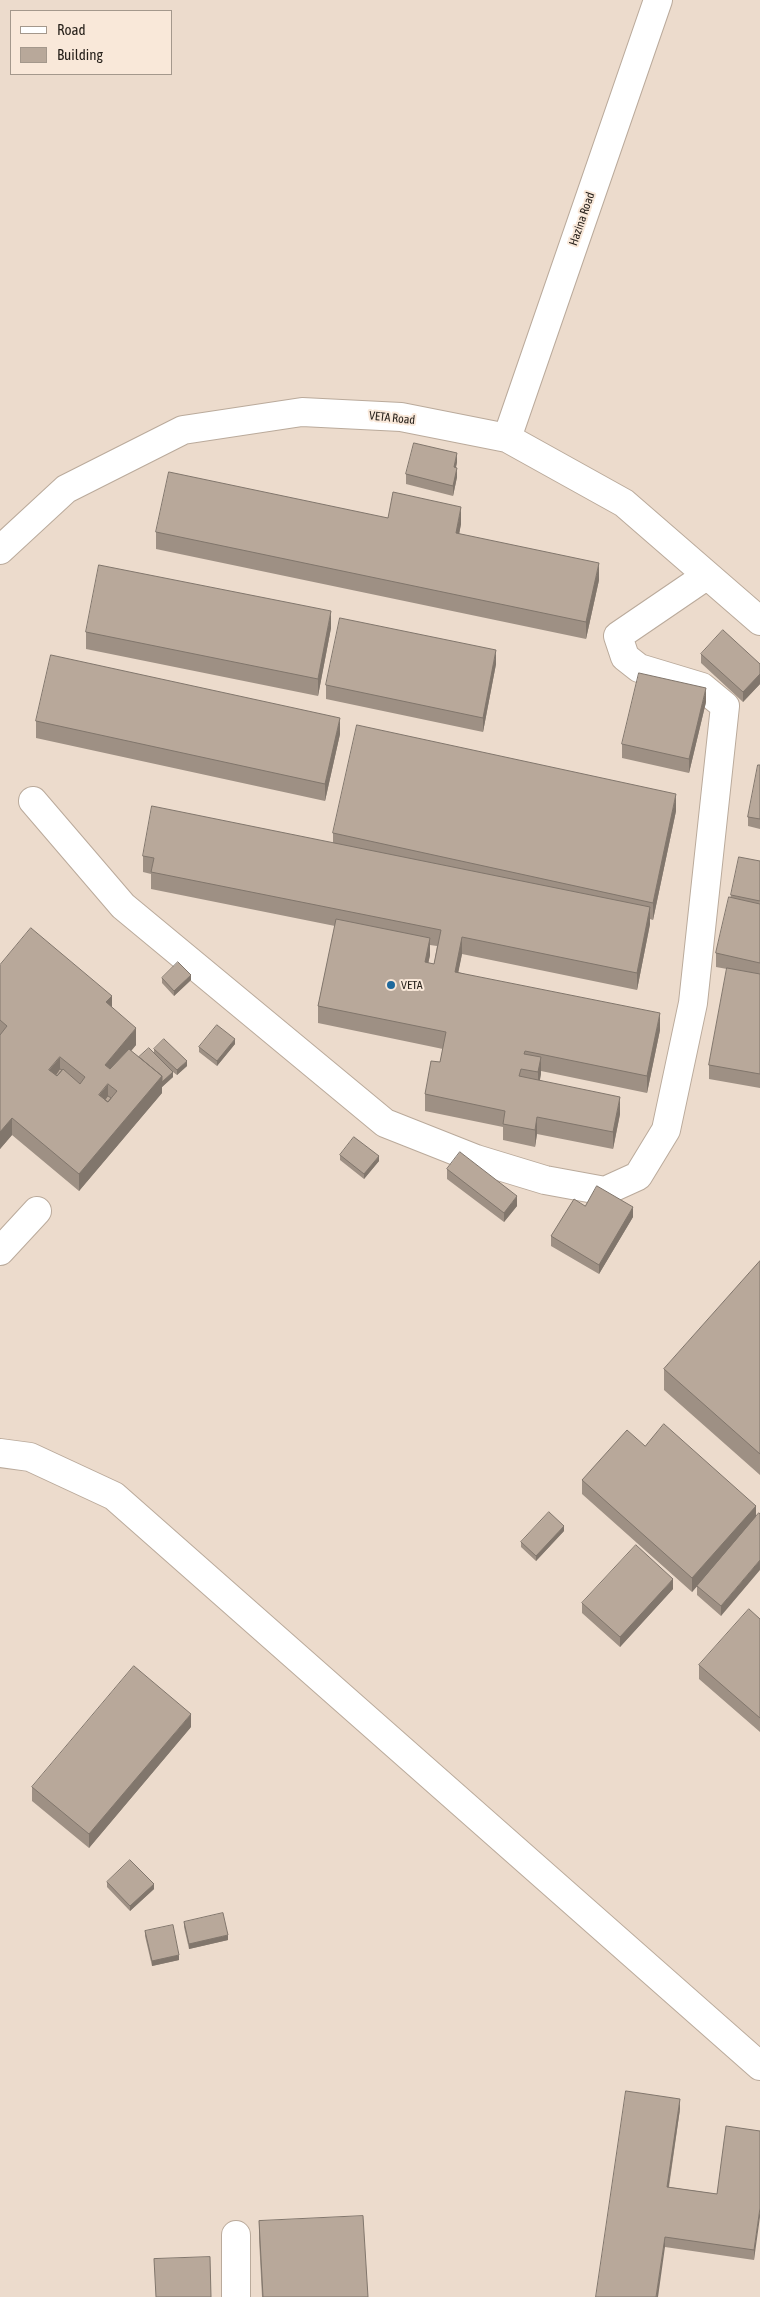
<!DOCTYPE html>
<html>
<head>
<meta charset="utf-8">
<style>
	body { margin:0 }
	#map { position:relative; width:760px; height:2297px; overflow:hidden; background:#ecdbcc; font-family:"Asap Condensed",sans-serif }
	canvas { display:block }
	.legend { position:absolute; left:10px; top:10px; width:162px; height:65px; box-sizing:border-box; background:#f9e8d9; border:1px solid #a4988c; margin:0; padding:6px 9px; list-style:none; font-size:15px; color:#251f19 }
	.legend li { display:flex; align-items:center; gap:10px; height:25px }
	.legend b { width:25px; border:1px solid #a4988c }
</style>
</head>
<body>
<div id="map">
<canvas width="760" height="2297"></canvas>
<ul class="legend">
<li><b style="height:6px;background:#fff"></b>Road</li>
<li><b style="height:14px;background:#b8a89a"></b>Building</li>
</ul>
</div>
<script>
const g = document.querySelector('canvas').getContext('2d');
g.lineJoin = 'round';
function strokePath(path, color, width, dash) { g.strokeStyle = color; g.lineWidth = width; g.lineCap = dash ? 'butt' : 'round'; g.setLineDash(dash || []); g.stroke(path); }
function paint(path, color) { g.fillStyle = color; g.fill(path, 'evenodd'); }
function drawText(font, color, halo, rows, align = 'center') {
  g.font = font + ' "Asap Condensed",sans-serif'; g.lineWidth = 4; g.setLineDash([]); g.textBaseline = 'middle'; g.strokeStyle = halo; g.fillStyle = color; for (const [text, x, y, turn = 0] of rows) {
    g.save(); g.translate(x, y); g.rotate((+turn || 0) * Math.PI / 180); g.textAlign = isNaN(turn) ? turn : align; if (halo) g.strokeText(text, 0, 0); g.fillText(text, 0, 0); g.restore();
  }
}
const minor = new Path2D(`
	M507,438L658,0
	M0,550L66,489L183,430L302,412L401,417L507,438L624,503L760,621
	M33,801L123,906L385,1123L476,1159L545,1180L605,1191L638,1176L666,1130L693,1003L725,706L702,687L639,668L625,657L618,636L706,576
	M0,1251L37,1211
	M0,1453L30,1457L114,1496L760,2066
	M236,2297V2235`);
strokePath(minor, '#baaa9b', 30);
strokePath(minor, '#fff', 28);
paint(new Path2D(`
	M457,462L456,467L457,477L453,496L406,484V474Z
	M388,518L461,524L459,534L599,580L586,639L156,549V532Z
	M331,628L318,696L86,649V632Z
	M701,654L760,664V684L743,702L701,663Z
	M496,664L483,732L326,699V685Z
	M706,702L689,773L622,758V744Z
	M36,721L340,734L325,801L36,738Z
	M760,765V829L748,826V817Z
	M676,811L653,920L650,919V924L637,990L462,954L458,972L660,1030L647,1093L541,1071L540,1080L620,1114L613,1149L537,1134L535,1147L503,1140V1127L425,1111V1094L440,1062L443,1049L318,1023V1006L335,926L151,889V874L143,872V856L333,843V833ZM430,945L437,946L434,964L428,963L430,955Z
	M760,861V1088L709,1079V1065L727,969L716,967V953L731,895Z
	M0,965L112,1007L136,1045L131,1051L139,1057L154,1053V1049L187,1066L177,1075L173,1072V1077L162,1087V1093L79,1191L12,1135L0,1149Z
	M162,978L191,980L174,996L162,983Z
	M235,1044L217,1066L199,1052V1047Z
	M340,1155L379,1161L364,1179L340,1160Z
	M447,1169L517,1206L504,1222L447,1179Z
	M585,1206L633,1217L599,1274L551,1246V1236Z
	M760,1261V1475L664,1390V1369Z
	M645,1446L756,1506L721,1616L697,1595V1586L692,1592L582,1494V1480Z
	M564,1531L536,1561L521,1547V1542Z
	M673,1589L620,1647L582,1613V1603Z
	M760,1619V1732L699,1679V1665Z
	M191,1727L89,1848L32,1801V1787Z
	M107,1882L154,1889L130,1911L107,1887Z
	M184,1922L228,1940L189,1949L184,1927Z
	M145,1931L179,1960L152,1966L145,1936Z
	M680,2109L669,2187L717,2194L760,2131L754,2260L665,2247L596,2297Z
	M259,2221L368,2297H262L259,2238Z`), '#9e9084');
paint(new Path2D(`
	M457,453V462L454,477V467Z
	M457,468V477L453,496V486Z
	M461,507V524L456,550V533Z
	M599,563V580L586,639V622Z
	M331,611V628L318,696V679Z
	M496,650V664L483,732V718Z
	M760,674V684L743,702V692Z
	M706,688V702L689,773V759Z
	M340,718V734L325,801V784Z
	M676,794V811L653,920V903Z
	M650,907V924L637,990V973Z
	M462,937V954L455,989V972Z
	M430,938V955L425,979V962Z
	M191,975V980L174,996V991Z
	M112,996V1013L106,1002Z
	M660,1013V1030L647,1093V1076Z
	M136,1028V1045L105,1082V1065Z
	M235,1039V1044L217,1066V1061Z
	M60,1057V1074L52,1084L49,1070Z
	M541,1057V1074L538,1089V1072Z
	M187,1061V1066L177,1075V1070Z
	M173,1072V1077L162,1087V1093L79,1191V1174L162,1076Z
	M108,1084V1101L101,1109L99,1095Z
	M620,1097V1114L613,1149V1132Z
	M537,1117V1134L535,1147V1130Z
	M12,1118V1135L0,1149V1132Z
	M379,1156V1161L364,1179V1174Z
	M517,1196V1206L504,1222V1213Z
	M633,1207V1217L599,1274V1265Z
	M756,1506V1520L692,1592V1578Z
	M564,1526V1531L536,1561V1556Z
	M760,1560V1570L721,1616V1606Z
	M673,1579V1589L620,1647V1637Z
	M191,1714V1727L89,1848V1834Z
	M154,1884V1889L130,1911V1906Z
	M228,1935V1940L189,1949V1944Z
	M179,1955V1960L152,1966V1961Z
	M680,2099V2109L667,2197V2187Z
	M760,2208V2217L754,2260V2250Z
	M665,2237V2247L658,2297H656Z`), '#81766c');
const building = new Path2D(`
	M414,443L457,453L454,467L457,468L453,486L406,474Z
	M169,472L388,518L393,492L461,507L456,533L599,563L586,622L156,532Z
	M99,565L331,611L318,679L86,632Z
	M340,618L496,650L483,718L326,685Z
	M723,630L760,664V674L743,692L701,654Z
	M51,655L340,718L325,784L36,721Z
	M639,673L706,688L689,759L622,744Z
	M357,725L676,794L653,903L333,833Z
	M758,765H760V819L748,817Z
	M152,806L650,907L637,973L462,937L455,972L660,1013L647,1076L525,1051L524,1054L541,1057L538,1072L521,1069L519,1076L620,1097L613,1132L537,1117L535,1130L503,1124L505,1111L425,1094L431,1061L440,1062L446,1032L318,1006L336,919L430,938L425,962L434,964L441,930L151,872L154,858L143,856Z
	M739,857L760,861V901L731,895Z
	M729,897L760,904V963L716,953Z
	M31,928L112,996L106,1002L136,1028L105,1065L110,1069L129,1049L162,1076L79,1174L12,1118L0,1132V1035L7,1026L0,1020V965ZM60,1057L85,1077L80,1084L63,1069L57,1076L49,1070ZM108,1084L117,1091L108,1102L99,1095Z
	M178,962L191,975L174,991L162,978Z
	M727,968L760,974V1074L709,1065Z
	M217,1025L235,1039L217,1061L199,1047Z
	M164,1039L187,1061L177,1070L154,1049Z
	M149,1048L173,1072L162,1082V1076L139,1057Z
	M60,1069L62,1070L57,1076L56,1075Z
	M108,1096L111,1098L108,1102L105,1100Z
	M354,1137L379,1156L364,1174L340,1155Z
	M460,1152L517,1196L504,1213L447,1169Z
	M597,1186L633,1207L599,1265L551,1236L574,1199L585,1206Z
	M760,1261V1454L664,1369Z
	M664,1424L756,1506L692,1578L582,1480L627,1430L645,1446Z
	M549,1512L564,1526L536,1556L521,1542Z
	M759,1513L760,1514V1560L721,1606L697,1586Z
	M636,1545L673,1579L620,1637L582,1603Z
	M749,1609L760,1619V1718L699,1665Z
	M134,1666L191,1714L89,1834L32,1787Z
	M130,1860L154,1884L130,1906L107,1882Z
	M223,1913L228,1935L189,1944L184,1922Z
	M173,1925L179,1955L152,1961L145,1931Z
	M626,2091L680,2099L667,2187L717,2194L726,2126L760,2131V2208L754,2250L665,2237L656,2297H596Z
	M363,2216L368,2297H263L259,2221Z
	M210,2257L211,2297H156L154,2259Z`);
paint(building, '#b8a89a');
strokePath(building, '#81766c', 1);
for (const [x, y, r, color] of [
	[391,985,5,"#1f699c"]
]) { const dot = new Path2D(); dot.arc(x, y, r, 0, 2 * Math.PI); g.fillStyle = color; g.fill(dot); strokePath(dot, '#f9e8d9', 2); }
drawText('12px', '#251f19', '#f9e8d9', [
	["Hazina Road",582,219,-71],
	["VETA Road",392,418,6]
]);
drawText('12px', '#251f19', '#f9e8d9', [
	["VETA",401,985]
], 'left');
</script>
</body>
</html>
